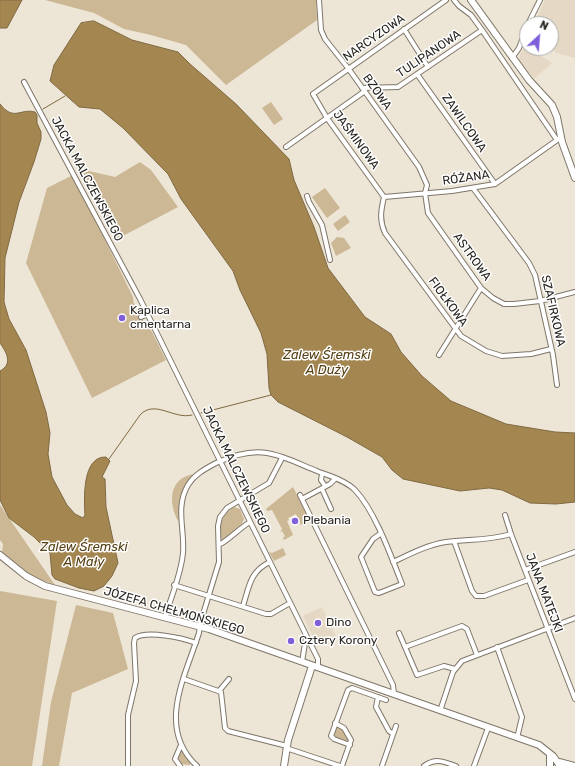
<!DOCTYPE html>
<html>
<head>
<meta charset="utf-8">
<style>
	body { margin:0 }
	#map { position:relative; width:575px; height:766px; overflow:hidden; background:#ede5d6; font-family:Rubik,sans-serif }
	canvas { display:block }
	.north { position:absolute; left:519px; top:16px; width:40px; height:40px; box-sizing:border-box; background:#fff; border:1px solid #a9a8a6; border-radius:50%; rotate:26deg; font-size:11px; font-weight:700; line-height:16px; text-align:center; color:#292621 }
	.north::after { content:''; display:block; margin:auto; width:14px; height:18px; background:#7f60da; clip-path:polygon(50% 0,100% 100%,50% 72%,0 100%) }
</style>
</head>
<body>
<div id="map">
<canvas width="575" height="766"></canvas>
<div class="north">N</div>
</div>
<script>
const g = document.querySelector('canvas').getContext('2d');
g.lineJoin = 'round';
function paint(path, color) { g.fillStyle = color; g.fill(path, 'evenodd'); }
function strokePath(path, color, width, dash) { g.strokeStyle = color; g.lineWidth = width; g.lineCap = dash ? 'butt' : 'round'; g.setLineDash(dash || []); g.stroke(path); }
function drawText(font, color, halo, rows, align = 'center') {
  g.font = font + ' Rubik,sans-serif'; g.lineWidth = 3; g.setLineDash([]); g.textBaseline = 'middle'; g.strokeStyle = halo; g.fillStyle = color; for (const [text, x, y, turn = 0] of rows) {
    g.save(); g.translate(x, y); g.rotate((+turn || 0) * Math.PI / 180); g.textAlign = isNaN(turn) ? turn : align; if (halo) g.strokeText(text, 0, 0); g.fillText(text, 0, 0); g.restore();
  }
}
paint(new Path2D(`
	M545,0H575V58L557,53L549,48H551V24H534Z
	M527,47L552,63L534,79L519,60L520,54L524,48Z
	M322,607L336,636L317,645L303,616Z`), '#e5d8c4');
paint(new Path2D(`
	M45,0H316L317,20L226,85L186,45L151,35L124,29L94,13Z
	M271,102L283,119L274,125L262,108Z
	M140,162L151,170L178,207L117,239L83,173L89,171L115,177Z
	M73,175L133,297C133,305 141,320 148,324L166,360L92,398L26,263L47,188Z
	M325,188L340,208L327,218L312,197Z
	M345,215L350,222L338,231L333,224Z
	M337,237L344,238L351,248L336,256L331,243Z
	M193,474L181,496L180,519L178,521C168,502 169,479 193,474Z
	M293,487L310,520L301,525L296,514L288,518L289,520L287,521L293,535L284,540L283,538L285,536L282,531L280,532L282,529L272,510L267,511L266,509Z
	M0,505L55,585L31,576L2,553L3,544L0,540Z
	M234,507L240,509L244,519L242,524L223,541C215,529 223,513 234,507Z
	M283,548L286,555L274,561L269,552L272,553Z
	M0,591L57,601L32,766H0Z
	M76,605L113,613L128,669L72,693L59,766H42L51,702Z
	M337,727L342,728L349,739L348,741L333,736Z
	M180,750L191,762L190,765L181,764L178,761Z`), '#ccb895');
const water = new Path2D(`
	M0,0H22L7,28H0Z
	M94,21L132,40L178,52L190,64L236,104L289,159L294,180L314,227L328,268L365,317L391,334L401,352L422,376L451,401L506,424L555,432L575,433V502L556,504L530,503L502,490L489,488L460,491L403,479L392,470L382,457L347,437L278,402L271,395L269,388L267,354L261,333L240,290L233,271L181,199L168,174L123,128L100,109L79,107L50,81L54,65L81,23Z
	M0,104C14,122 20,108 35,112L37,115V123L41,132V139L34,162L19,202L5,258L4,302L9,319L26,350L46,412L50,433L48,454L52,477L67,505L75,514L83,518L85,515C84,499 82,456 106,457L110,461L102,477L105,479L106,507L118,563L112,576L104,586L94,591L79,588L55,579L52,575L50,553L34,537L9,518L0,500V371C13,364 7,353 0,343Z`);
paint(water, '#a48650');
strokePath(water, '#7f6942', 1);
strokePath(new Path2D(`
	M43,109L65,96
	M201,413L271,395
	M109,459L140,415C155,399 174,420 192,415`), '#7f6942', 1);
const street = new Path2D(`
	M319,0L321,30L325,39L348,68L419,167L427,185L425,193L428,213L481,288L493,298L504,304H514L540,301L575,292
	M454,0L459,6L471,15L482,30L557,140
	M528,24L540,0
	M404,29L428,67
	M512,58L519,48L527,27
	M417,74L495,184
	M24,82L140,299L318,659V668
	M362,88L398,87L482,30
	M286,147L365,91
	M473,188L529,263L535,275L553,355L557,385
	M307,196L309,202L322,225L330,260
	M384,197L327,118L313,94L446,0
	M384,197C381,210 379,220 385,233L461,336L486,351L502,356L531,354L551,349
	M384,197L452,191L495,184L560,138
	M141,317L148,314
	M439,355L481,288
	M322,474L321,480L325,486
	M322,489L331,509
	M300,495L393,685L394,694
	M302,499L330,484L335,479
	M505,515L511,534L575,699
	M454,541L472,591L476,596H484L528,580
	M220,544C225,543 241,527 250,522
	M393,562C410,554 427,545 446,542C469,539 488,541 511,534
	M525,570L575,552
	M174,585L266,614H271L290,603
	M243,606C249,587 250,571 270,562
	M165,617C171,597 181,575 183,553C185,530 175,507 188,485C195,474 205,469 216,463C260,443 275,454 317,471C329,476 345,480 355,490C375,511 391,556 402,584L379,593L375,592L361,557L373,539L380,534
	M399,633L405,647
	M497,647L522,717L517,738
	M302,662L306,637
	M455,669L444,666L417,675L405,647L462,626L467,629L477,655
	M184,679L221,692L225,728L228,731L287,746
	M219,691L229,679
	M378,697L376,707L389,731L393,734
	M440,711L453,672L462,661L575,618
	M335,723L344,728L351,740L342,766
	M350,745L334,739L331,736L348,690L352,688L386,700
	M286,748L340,766
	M128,766V715L136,681L134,643L135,638C147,630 183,638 196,643
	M180,766L175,759L181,745
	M197,766C156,728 185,677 199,633L200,624L219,562L218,526L220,517L227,508L269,483L282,458
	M382,766L396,726
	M424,766C435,758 443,761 456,766
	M474,766L488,728`);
const secondary = new Path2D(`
	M471,0L529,80L552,105L557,117L562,142L575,178
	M0,555L26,576L45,586L209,629L539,745L553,756L560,766
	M559,762L575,766
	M284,766L288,740L312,666
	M550,766V754`);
strokePath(street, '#7e7669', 6);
strokePath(secondary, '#7e7669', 8);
strokePath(street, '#fff', 4);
strokePath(secondary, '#fff', 6);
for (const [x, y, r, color] of [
	[122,318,4,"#7f60da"],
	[295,521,4,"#7f60da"],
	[318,623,4,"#7f60da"],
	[291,641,4,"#7f60da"]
]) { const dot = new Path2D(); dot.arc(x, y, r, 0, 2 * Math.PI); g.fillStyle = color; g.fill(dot); strokePath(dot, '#fff', 1.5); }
drawText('12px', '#292621', '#fff', [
	["NARCYZOWA",374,38,-35],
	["TULIPANOWA",429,54,-34],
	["BZOWA",377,92,55],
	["ZAWILCOWA",464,123,55],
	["JAŚMINOWA",356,140,54],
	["RÓŻANA",466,178,-8],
	["JACKA MALCZEWSKIEGO",87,179,62],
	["ASTROWA",472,257,54],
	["FIOŁKOWA",448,302,54],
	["SZAFIRKOWA",553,311,77],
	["JACKA MALCZEWSKIEGO",236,470,64],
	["JANA MATEJKI",544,593,69],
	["JÓZEFA CHEŁMOŃSKIEGO",174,611,16]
]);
drawText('12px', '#292621', '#fff', [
	["Kaplica",130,311],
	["cmentarna",130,325],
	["Plebania",303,521],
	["Dino",326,623],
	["Cztery Korony",299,641]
], 'left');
drawText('italic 13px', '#564014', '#fff', [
	["Zalew Śremski",327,355],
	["A Duży",327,370],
	["Zalew Śremski",84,547],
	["A Mały",84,562]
]);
</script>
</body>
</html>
